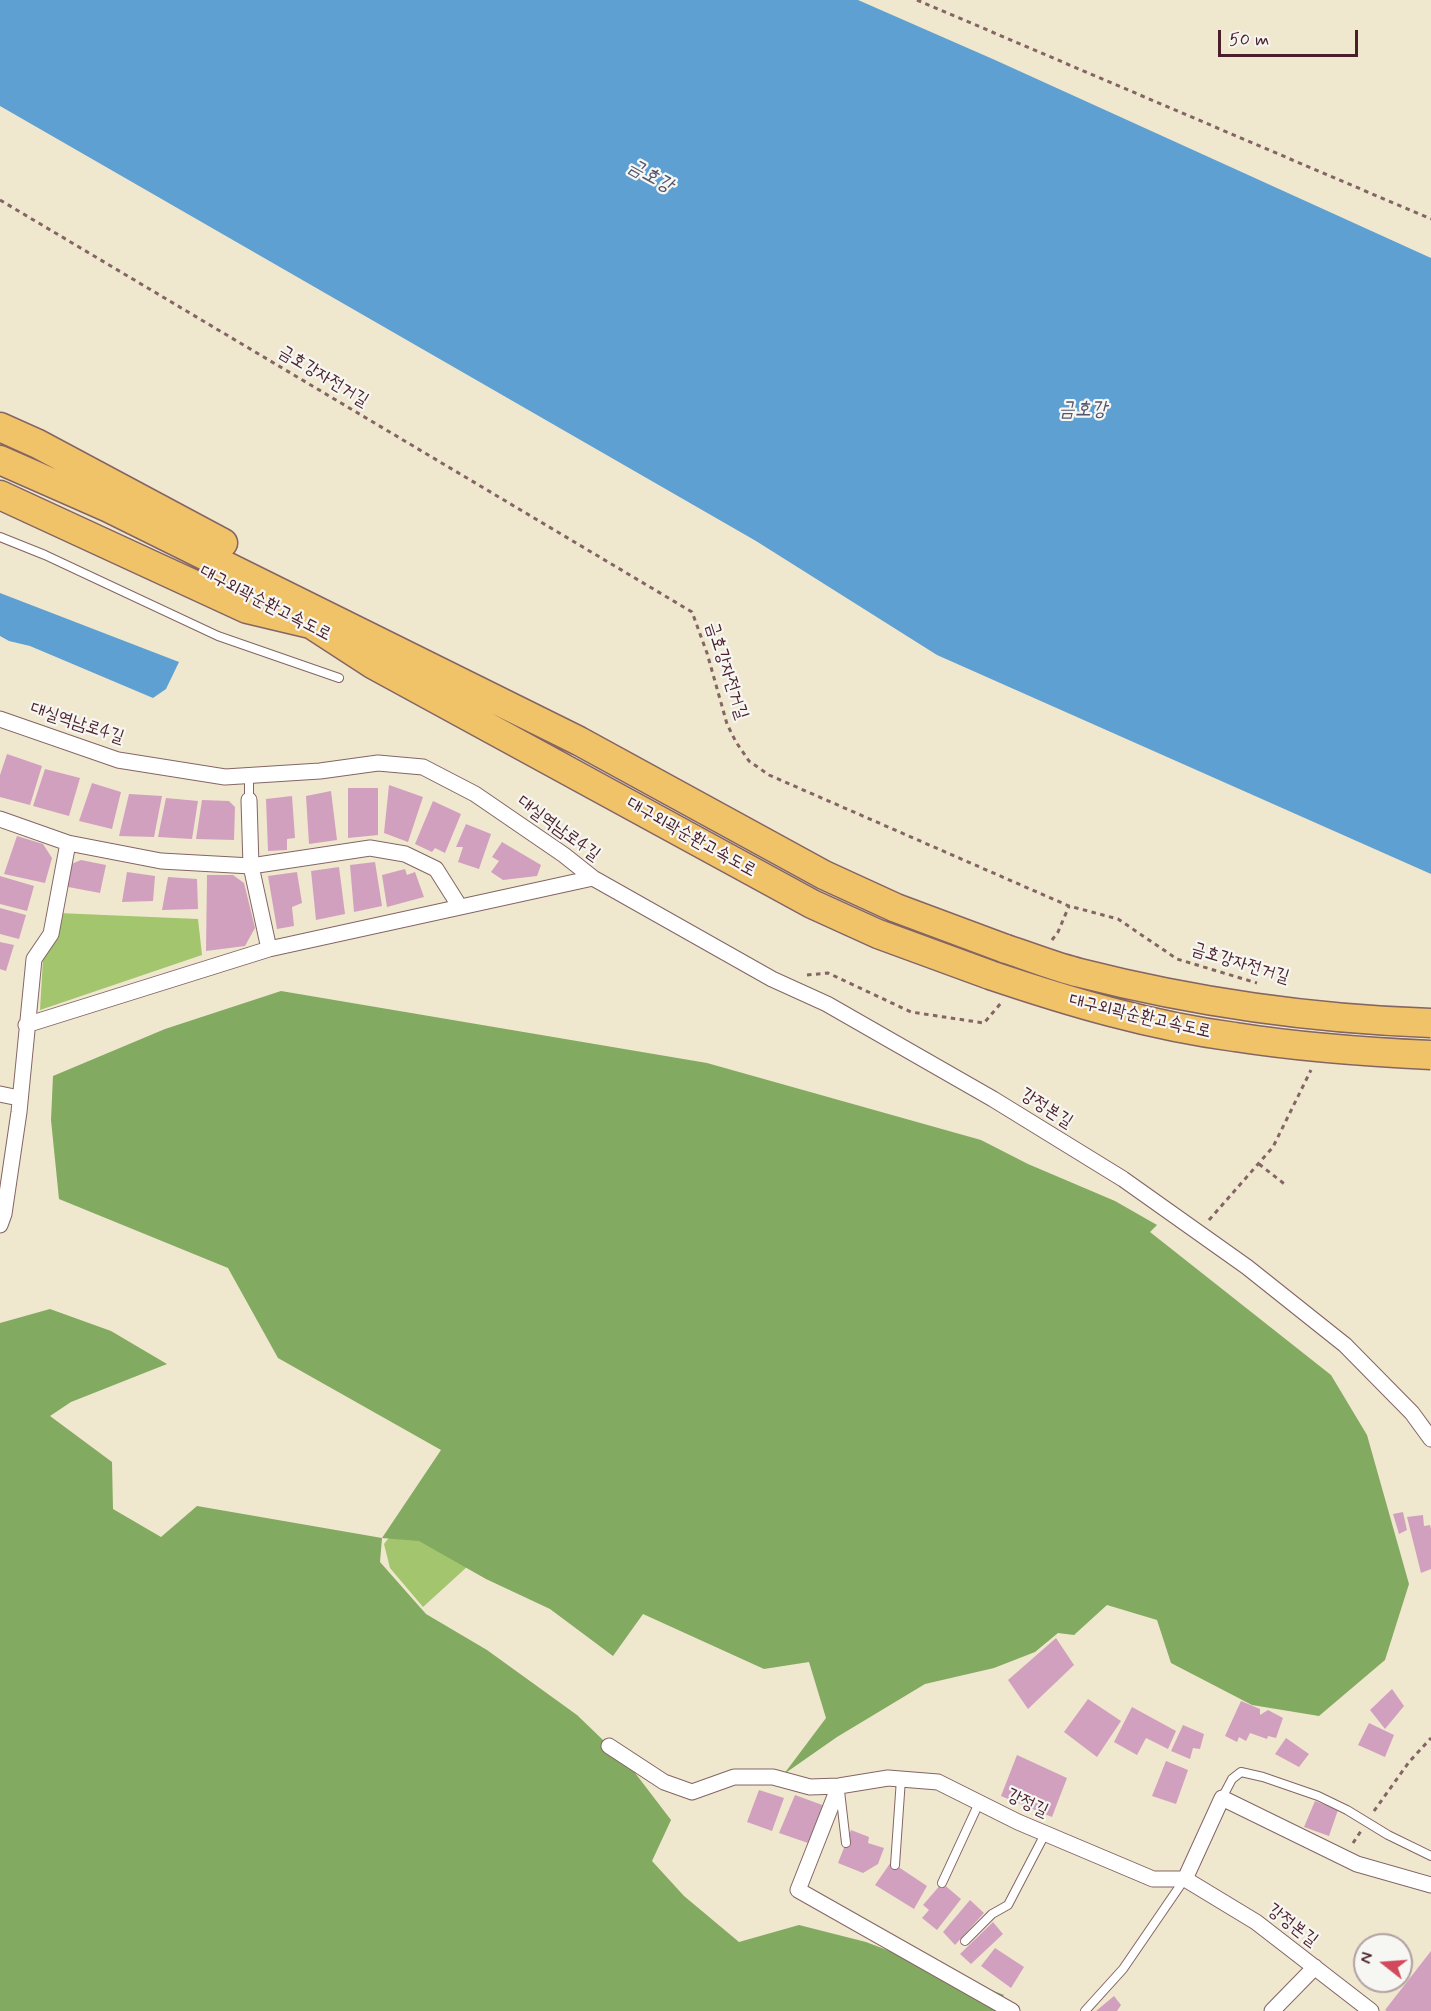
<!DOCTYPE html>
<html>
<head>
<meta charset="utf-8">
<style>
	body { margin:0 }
	#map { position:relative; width:1431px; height:2011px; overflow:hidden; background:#f0e7cf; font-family:Mynerve,sans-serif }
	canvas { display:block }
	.north { position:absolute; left:1353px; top:1933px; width:60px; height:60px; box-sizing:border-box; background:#f6f6f2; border:2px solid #b1a0a2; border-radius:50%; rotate:287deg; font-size:16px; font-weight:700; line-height:24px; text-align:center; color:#4a1f2b }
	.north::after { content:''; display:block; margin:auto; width:21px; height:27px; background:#d1495b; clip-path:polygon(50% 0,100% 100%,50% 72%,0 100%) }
	.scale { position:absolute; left:1218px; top:30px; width:140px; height:27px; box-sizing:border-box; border:3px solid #4a1f2b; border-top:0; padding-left:8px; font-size:18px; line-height:21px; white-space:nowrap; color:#4a1f2b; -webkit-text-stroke:4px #f6f6f2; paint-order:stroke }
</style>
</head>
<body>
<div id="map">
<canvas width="1431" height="2011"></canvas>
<div class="north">N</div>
<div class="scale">50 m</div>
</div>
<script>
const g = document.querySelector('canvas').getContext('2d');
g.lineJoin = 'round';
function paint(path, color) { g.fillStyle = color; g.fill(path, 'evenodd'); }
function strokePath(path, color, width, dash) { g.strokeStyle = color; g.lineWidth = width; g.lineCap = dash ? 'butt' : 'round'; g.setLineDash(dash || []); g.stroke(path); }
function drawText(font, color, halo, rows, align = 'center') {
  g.font = font + ' Mynerve,"Poor Story",sans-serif'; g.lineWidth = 4.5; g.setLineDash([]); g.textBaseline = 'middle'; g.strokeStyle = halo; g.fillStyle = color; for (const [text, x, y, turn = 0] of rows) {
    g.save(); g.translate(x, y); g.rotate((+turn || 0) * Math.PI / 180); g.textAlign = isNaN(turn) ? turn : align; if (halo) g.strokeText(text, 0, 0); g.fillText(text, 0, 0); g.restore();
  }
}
paint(new Path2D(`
	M58,913L198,919L202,955L40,1010L43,959Z
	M402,1521L468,1566L423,1607L390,1568L384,1544Z`), '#a3c56d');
paint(new Path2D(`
	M281,991L707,1063L981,1140L1028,1164L1115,1201L1157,1225L1150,1232L1331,1375L1367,1435L1409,1584L1385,1660L1319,1716L1252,1705L1171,1663L1157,1620L1107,1605L1074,1635L1058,1633L1035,1652L994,1668L925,1684L837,1737L784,1774L826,1718L809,1662L764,1669L643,1614L613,1656L550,1609L486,1579L419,1541L382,1538L380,1562L426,1614L487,1650L577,1715L629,1765L671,1820L652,1861L684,1896L739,1942L799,1925L866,1942L1004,1995L995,2009L997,2011H0V1323L50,1309L111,1331L167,1364L71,1402L50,1416L112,1462L113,1509L161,1537L197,1506L382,1538L441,1450L278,1358L228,1268L59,1199L51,1120L53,1076L165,1029Z`), '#82aa60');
paint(new Path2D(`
	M0,0H858L995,60L1431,258V874L937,655L756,541L0,106Z
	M0,593L179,662L166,689L153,698L30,646L9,641L0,636Z`), '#5ea0d2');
paint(new Path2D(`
	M7,754L42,766L30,805L0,797V775Z
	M45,769L80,778L69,816L33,806Z
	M92,783L121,792L112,829L79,821Z
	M389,785L423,797L408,842L384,833Z
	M348,788H378V835L348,838Z
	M331,791L337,840L309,844L306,796Z
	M129,794L162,796L154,837L119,836Z
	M292,796L295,838L287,839V850L268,851L266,799Z
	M166,798L198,801L192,839L158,837Z
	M202,800L229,801L235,807L234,840L196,839Z
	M433,801L461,814L445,853L435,848L432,852L415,844Z
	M466,824L491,834L479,869L458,862L463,847H456Z
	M17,836L43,844L52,858L45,883L4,874Z
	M502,842L541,865L537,876L503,880L491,872L499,861L492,857Z
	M81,860L106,865L100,893L63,886L69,865Z
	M375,862L382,906L354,912L350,865Z
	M339,867L345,914L316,920L311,871Z
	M405,869L407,875L415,872L424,897L387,907L382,875Z
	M127,872L155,876L153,901L122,902Z
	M297,872L302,903L292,907L294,926L277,929L268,876Z
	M207,875H233L244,883L255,928L245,946L206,951Z
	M0,876L34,886L27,911L0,904Z
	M168,877L197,879L198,909L162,910Z
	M0,908L26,915L19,939L0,934Z
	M0,942L14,945L6,971L0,969Z
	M1403,1512L1407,1530L1399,1534L1393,1514Z
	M1423,1515L1424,1526L1430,1525L1431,1529V1569L1421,1573L1407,1517Z
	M1056,1638L1074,1665L1028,1709L1008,1680Z
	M1392,1689L1404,1706L1385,1729L1370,1710Z
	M1088,1699L1121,1721L1097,1757L1064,1732Z
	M1241,1701L1260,1709V1715L1268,1710L1283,1718L1276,1738L1268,1736L1267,1739L1250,1733L1246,1741L1239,1737L1237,1742L1225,1736Z
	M1132,1707L1176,1731L1168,1749L1146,1738L1137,1755L1114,1742Z
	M1369,1723L1394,1735L1385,1757L1358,1745Z
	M1183,1725L1204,1734L1200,1749L1193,1748L1190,1759L1171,1751Z
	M1286,1738L1309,1754L1299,1767L1275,1754Z
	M1017,1755L1067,1778L1052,1817L1001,1796Z
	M1166,1761L1188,1770L1176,1804L1152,1796Z
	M759,1790L784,1798L772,1831L747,1822Z
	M795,1795L825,1806L811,1844L779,1833Z
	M1315,1801L1338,1810L1329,1836L1304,1827Z
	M851,1830L869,1837L868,1843L884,1848L878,1864L863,1873L838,1863Z
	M891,1862L927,1886L914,1909L875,1885Z
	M942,1883L961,1899L937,1930L922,1918L929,1910L923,1905Z
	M970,1900L984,1913L955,1945L943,1932Z
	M993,1922L1003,1934L971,1964L960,1954Z
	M995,1948L1024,1967L1011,1988L981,1966Z
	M1431,1951V2011H1387L1385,2010Z
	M1114,1996L1121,2005L1117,2011H1096Z`), '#d1a0be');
const service = new Path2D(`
	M0,537L45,555L218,636L339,678
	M249,775V800
	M840,1791L846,1843
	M1222,1798L1232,1779L1241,1772L1263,1777L1318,1796L1347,1810L1388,1835L1431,1856
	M895,1865L901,1779
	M942,1883L979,1803
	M965,1941L992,1914L1008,1905L1045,1834
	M1085,2011L1123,1969L1184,1880`);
const minor = new Path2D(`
	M0,719L118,760L225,777L320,771L378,763L423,767L475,794L564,855L593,878L772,979L827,1004L993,1099L1123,1179L1247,1267L1345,1345L1412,1413L1431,1439
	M249,800L251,866L269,949
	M0,819L68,843
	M26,1025L269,949L593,878
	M0,1094L19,1098
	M0,1225L4,1214L19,1112L34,959L51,934L68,843L161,861L251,866L370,848L405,854L436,869L460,907
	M609,1746L664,1782L692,1792L734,1777H773L810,1787L839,1786L888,1778L938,1782L1018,1822L1153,1879H1185
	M839,1786L798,1890L1012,2011
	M1185,1879L1222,1798L1357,1864L1431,1885
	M1185,1879L1256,1922L1371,2011
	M1272,2011L1315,1967`);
const motorway = new Path2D(`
	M0,427L38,444L223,543
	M0,460L109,508L579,741L824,875L896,908L1006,949
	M0,495L247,609L310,624
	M314,626L374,665L812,904L878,934L990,975`);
strokePath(service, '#846564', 10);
strokePath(minor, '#846564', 17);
strokePath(motorway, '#846564', 31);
strokePath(new Path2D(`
	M917,0L1431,219
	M0,200L692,612L707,653L727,724L736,742L749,761L769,775L1069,906L1118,919L1177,959L1257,983
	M1052,940L1058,932L1069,906
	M807,975L828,973L911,1012L984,1023L1001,1003
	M1259,1164L1287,1186
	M1209,1220L1273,1147L1311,1070
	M1374,1811L1409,1762L1431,1738
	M1353,1843L1361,1831`), '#846564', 3, [4.5, 4.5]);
strokePath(service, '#fff', 8);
strokePath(minor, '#fff', 15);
strokePath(motorway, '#f1c369', 28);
const motorwayBridge = new Path2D(`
	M1006,949C1031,957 1055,967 1080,973C1194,1002 1313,1019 1431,1023
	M990,975C1070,1002 1151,1026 1235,1037C1299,1047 1366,1052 1431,1055`);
strokePath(motorwayBridge, '#846564', 31, []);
strokePath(motorwayBridge, '#f1c369', 28);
drawText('18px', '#4a1f2b', '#f6f6f2', [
	["금호강자전거길",323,377,31],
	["대구외곽순환고속도로",265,604,27],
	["금호강자전거길",726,671,72],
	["대실역남로4길",77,724,18],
	["대실역남로4길",558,829,36],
	["대구외곽순환고속도로",691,838,29],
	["금호강자전거길",1240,964,17],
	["대구외곽순환고속도로",1140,1017,13],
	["강정본길",1046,1109,32],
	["강정길",1027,1804,25],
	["강정본길",1292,1926,37]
]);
drawText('italic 20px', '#52536e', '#f6f6f2', [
	["금호강",650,177,29],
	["금호강",1083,411]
]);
</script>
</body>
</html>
